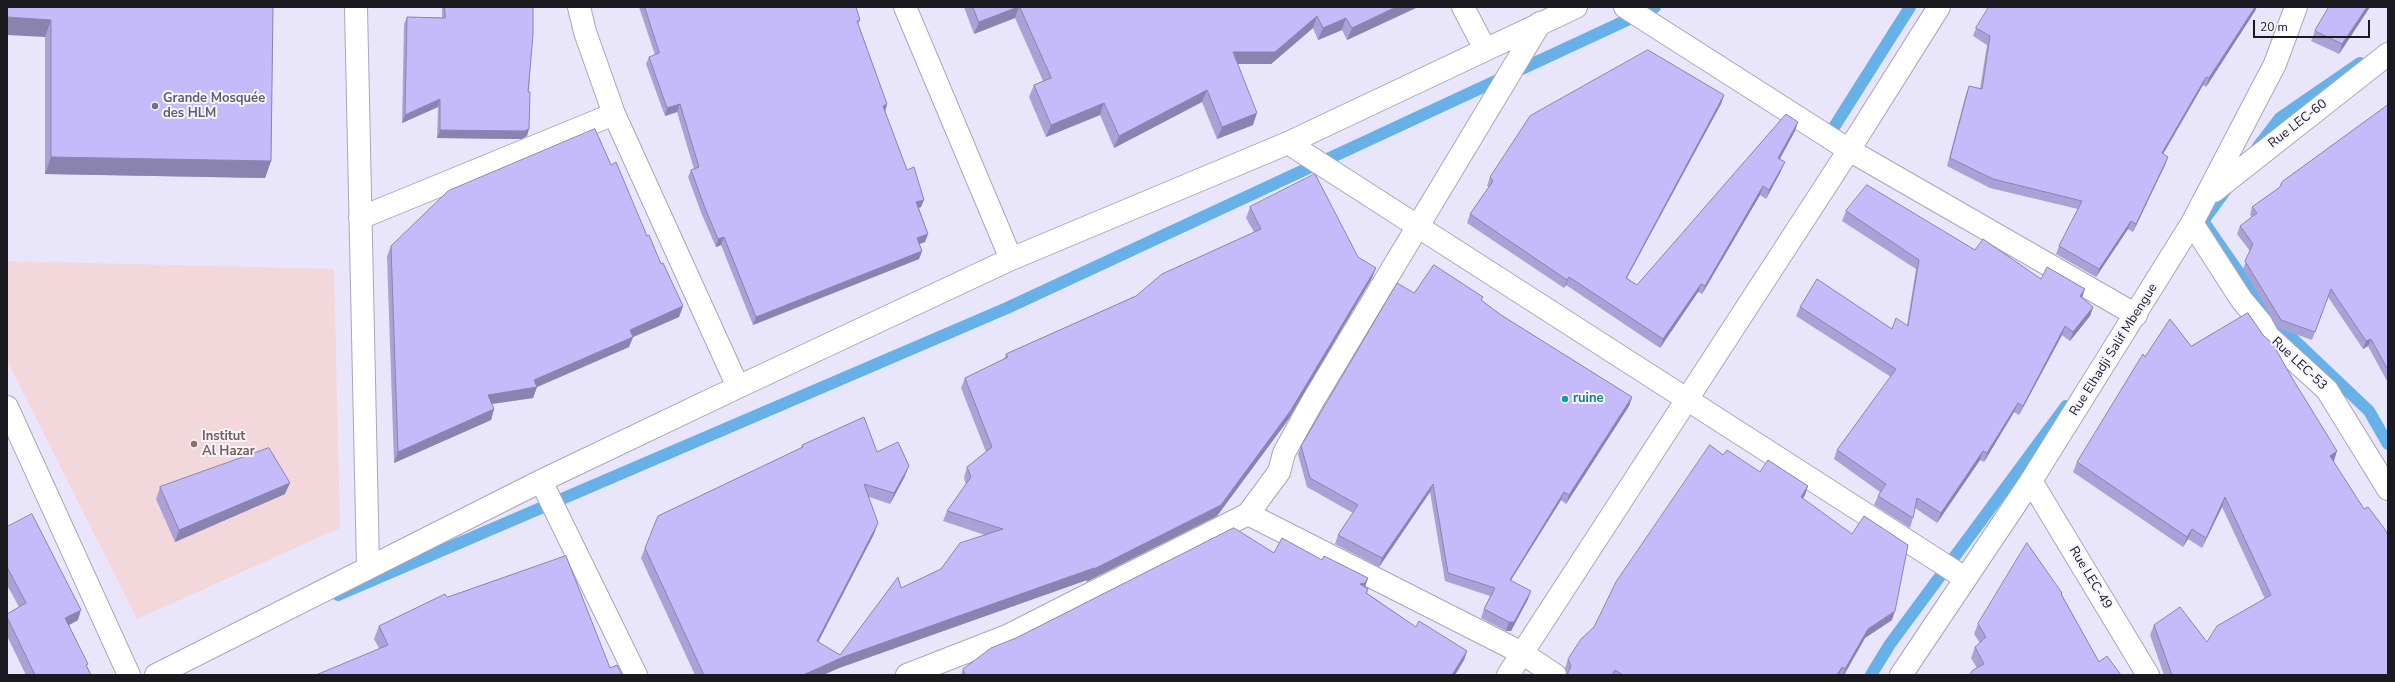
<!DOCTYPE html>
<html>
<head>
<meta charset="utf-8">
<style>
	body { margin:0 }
	#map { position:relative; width:2395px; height:682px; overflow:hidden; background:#e9e6fb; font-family:"Nunito Sans",sans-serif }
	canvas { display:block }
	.frame { position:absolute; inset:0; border:8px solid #1a1920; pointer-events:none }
	.scale { position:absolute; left:2253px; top:20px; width:117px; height:18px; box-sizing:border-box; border:2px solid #1a1920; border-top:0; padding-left:5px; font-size:12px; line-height:14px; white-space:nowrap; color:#1a1920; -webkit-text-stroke:3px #f6f5fe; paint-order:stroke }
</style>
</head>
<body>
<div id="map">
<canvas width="2395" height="682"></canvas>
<div class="frame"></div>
<div class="scale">20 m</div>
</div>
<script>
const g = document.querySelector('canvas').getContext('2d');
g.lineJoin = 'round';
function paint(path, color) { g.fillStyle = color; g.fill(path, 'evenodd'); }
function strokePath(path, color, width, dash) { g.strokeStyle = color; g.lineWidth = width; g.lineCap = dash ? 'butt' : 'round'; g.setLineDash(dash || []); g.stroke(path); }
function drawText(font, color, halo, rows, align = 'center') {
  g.font = font + ' "Nunito Sans",sans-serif'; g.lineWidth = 4; g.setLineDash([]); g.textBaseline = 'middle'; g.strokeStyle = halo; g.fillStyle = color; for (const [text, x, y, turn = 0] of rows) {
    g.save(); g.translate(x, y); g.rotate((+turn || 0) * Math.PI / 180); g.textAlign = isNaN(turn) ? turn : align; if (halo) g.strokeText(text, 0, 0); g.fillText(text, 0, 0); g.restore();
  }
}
paint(new Path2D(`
	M7,261L334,269L340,528L137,619L7,360Z`), '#f2d7db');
strokePath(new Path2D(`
	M1835,139L1829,135L1910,7
	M2257,148L2280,118L2360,63
	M2203,221L2269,316L2369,411L2388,444
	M2201,224L2228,187
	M338,595L1007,308L1655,7
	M1871,675L1890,644L2066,406`), '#67b1e8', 12);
const minor = new Path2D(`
	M356,7L368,567
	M579,7L585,32L614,114L738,387
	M905,7L1011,259
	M1463,7L1485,49
	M1625,7L1849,150L2136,315
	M1288,143L1965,578
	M2214,191L2388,54
	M360,218L614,114
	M2192,223L2241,299L2261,323L2268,336L2327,390L2388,489
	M7,407L129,675
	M541,481L636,675
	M2031,481L2148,675
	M1248,514L1522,653L1555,675
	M156,675L541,481L738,387L1011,259L1288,143L1576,7
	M907,675L1007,636L1248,514L1279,472L1284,453L1311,404L1540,23
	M1508,675L1849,150L1939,7
	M1901,675L2031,481L2192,223L2275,64L2296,7`);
strokePath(minor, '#a9a6ba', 24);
strokePath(minor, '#fff', 22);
paint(new Path2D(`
	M7,7H273L271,161L265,178L45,174V37Z
	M442,7H533L527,136L521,139L437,138L438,107L402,123L404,24L407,17L442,18Z
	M639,7H856L860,20L858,25L887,104L885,112L921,207L919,208L928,234L925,242L919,244L922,251L919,259L753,325L721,245L716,247L702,215L688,177L691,170L694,169L677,112L665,116L646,64L649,57L655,55Z
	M964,7H1418L1347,40L1342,30L1318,40L1313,28L1271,64H1237L1253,125L1217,139L1202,102L1114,148L1100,115L1046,137L1029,97L1034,85L1043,81L1015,18L974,34Z
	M2329,7H2370L2339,54L2311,41L2315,31Z
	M2255,11L2206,87L2203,85L2163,154L2168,157L2165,165L2133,232L2128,229L2096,277L2056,254L2059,246L2078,209L1990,188L1947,166L1966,94L1969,86L1980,89L1987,45L1973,36L1976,28Z
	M1724,95L1721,104L1627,278L1637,285L1798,122L1795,131L1780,159L1781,171L1766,199L1760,195L1702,294L1698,292L1660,348L1566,285L1564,288L1467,223L1470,214L1489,187L1487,186L1490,177Z
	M2388,105V383L2368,346L2363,349L2328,297L2312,340L2278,328L2243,269L2250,251L2237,234L2240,226L2252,217L2250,215L2252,207L2280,188L2282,182Z
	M611,165L683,306L679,317L633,337L629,347L537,387L533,398L492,404L494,409L491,420L394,463L387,256L391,246Z
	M1250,207L1358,257L1372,278L1288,420L1217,516L1086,582L1087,580L839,668L823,675H695L641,558L645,548L801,448L802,445L877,452L905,476L890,504L869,497L874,534L818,642L840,655L901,588L941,569L985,535L943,521L947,511L966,484L964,478L967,467L986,452L961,388L965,378L1004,359L1006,354L1136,296L1254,232L1246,218Z
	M1846,211L1975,250L2082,298L2093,307L2090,316L2070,341L2062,335L2019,415L2014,412L1984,462L1980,460L1937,523L1915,508L1913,518L1910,528L1874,505L1878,496L1880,492L1834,459L1837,450L1891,377L1796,316L1800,307L1892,329L1907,325L1916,269L1842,221Z
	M1414,293L1482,301L1501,315L1632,397L1629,406L1566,504L1561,500L1511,580L1528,599L1511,631H1506L1481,618L1484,609L1490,596L1445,581L1430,492L1379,567L1335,544L1338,535L1353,513L1307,487L1298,454L1301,446Z
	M2191,346L2334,461H2333L2388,675H2164L2150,635L2154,625L2207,642L2265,599L2222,507L2202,548L2188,539L2183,547L2073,472L2077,462L2145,357Z
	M1760,472L1808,486L1805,495L1803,498L1892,620L1865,638L1844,675H1566L1567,674L1565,668L1568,659L1594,627Z
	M160,487L285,494L175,542L156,499Z
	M7,527L78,620L69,625L91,675H26L7,636V614L19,607L7,585Z
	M1274,553L1322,560L1368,578L1365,587L1368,589L1367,593L1416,627L1467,651L1464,660L1455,675H961L963,669Z
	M2062,593V595L2099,662L2121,675L1977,668L1971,658L1975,647L1980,643L1974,634L1978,624Z
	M447,597L610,668L379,648L374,639L379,626Z`), '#aaa1d7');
paint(new Path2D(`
	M1018,7H1019L1015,18L974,34L979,22Z
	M1396,7H1418L1347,40L1352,28Z
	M2255,7H2257L2255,11L2206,87L2209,78Z
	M2367,7H2370L2339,54L2342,44Z
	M1317,16L1313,28L1271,64H1228L1233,52Z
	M7,17L51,20L45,37L7,35Z
	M1346,18L1342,30L1318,40L1323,28Z
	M2206,77L2203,85L2159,161L2162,153Z
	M1207,90L1202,102L1114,148L1119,136Z
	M1724,95L1721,104L1622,286L1626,278Z
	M440,99L438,107L402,123L405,115Z
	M1104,103L1100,115L1046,137L1051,125Z
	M680,104L677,112L665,116L667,108Z
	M887,104L885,112L883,106Z
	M1257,113L1253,125L1217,139L1222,127Z
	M1798,122L1795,131L1775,167L1778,158Z
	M529,129L527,136L521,139L437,138L440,130Z
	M51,157L271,161L265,178L45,174Z
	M2168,157L2165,165L2133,232L2136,224Z
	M1785,162L1781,171L1766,199L1769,190Z
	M1763,186L1760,195L1702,294L1705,286Z
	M924,200L921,207L914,209L916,202Z
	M2131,221L2128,229L2096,277L2099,269Z
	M928,234L925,242L914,246L917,238Z
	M724,237L721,245L716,247L718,239Z
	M922,251L919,259L753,325L756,317Z
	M1376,268L1372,278L1288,420L1217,516L1086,582L1087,580L839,668L823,675H803L843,657Z
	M1569,277L1566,285L1564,288L1567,280Z
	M1701,284L1698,292L1660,348L1663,339Z
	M2085,289L2082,298L2080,296Z
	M683,306L679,317L633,337L629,347L537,387L533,398L484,405L488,395L534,380L630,330Z
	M2093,307L2090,316L2070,341L2073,332Z
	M2065,326L2062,335L2019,415L2023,406Z
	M2371,339L2368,346L2363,349L2366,341Z
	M1632,397L1629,406L1566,504L1569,495Z
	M2018,403L2014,412L1984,462L1987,453Z
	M494,409L491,420L394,463L398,452Z
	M1983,451L1980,460L1937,523L1941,513Z
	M2337,451L2334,461L2326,466L2330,456Z
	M909,466L905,476L890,504L894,493Z
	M290,483L285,494L175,542L179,530Z
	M1433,484L1430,492L1379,567L1382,558Z
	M1808,486L1805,495L1798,506L1801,497Z
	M1564,492L1561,500L1506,588L1510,580Z
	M2225,497L2222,507L2202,548L2206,538Z
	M878,523L874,534L813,652L817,641Z
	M2192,529L2188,539L2183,547L2187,537Z
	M1368,578L1365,587L1360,584Z
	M1531,591L1528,599L1511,631H1506L1509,622Z
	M81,610L78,620L62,629L65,618Z
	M1895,611L1892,620L1865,638L1844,675H1843L1845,669L1868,629Z
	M1467,651L1464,660L1455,675H1452Z
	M1842,667L1839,675H1837Z`), '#8b83af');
const building = new Path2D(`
	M7,7H273L271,161L51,157V20L7,17Z
	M445,7H533V35L528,92H530L529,129L524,131L440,130V99L405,115L407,17L445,18Z
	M645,7H856L860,20L857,21L887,104L883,106L907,170L914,167L924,200L916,202L928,234L917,238L922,251L756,317L724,237L718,239L705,208L691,170L699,167L680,104L667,108L649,57L659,53Z
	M973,7H1018L979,22Z
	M1020,7H1396L1352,28L1346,18L1323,28L1317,16L1275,52H1233L1257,113L1222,127L1207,90L1119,136L1104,103L1051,125L1034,85L1051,78Z
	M1989,7H2255L2209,78L2206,77L2162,153L2168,157L2136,224L2131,221L2099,269L2059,246L2082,201L1993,179L1950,158L1969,86L1982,89L1990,36L1976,28Z
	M2329,7H2367L2342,44L2315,31Z
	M1648,50L1724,95L1626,278L1637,285L1786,114L1798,122L1778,158L1785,162L1769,190L1763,186L1705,286L1701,284L1663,339L1569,277L1567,280L1470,214L1493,181L1490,177L1530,116Z
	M2388,105V370L2371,339L2366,341L2331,289L2315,332L2281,320L2245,261L2253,244L2240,226L2257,213L2252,207L2280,187L2282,182Z
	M595,129L611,165L616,162L647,236L649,235L661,264L663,263L683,306L630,330L633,337L534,380L537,387L488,395L494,409L398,452L391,246L448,191Z
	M1315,174L1358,257L1376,268L1291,410L1221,505L1090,571L1094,568L843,657L803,675H704L645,548L658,516L803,447L802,445L864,417L877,452L898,442L909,466L894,493L864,484L878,523L817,641L840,655L898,577L901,588L941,569L960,543L1003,529L947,511L971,477L967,467L992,447L965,378L1008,357L1006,354L1136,296L1162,274L1261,229L1250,207Z
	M1867,185L1975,250L1983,239L2041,279L2047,267L2085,289L2080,296L2093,307L2073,332L2065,326L2023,406L2018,403L1987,453L1983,451L1941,513L1917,498L1913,518L1878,496L1886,484L1837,450L1896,369L1800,307L1817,279L1892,329L1896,318L1908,326L1919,260L1846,211Z
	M1434,265L1483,297L1481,300L1501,315L1632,397L1569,495L1564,492L1510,580L1531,591L1514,622H1509L1484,609L1495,588L1448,573L1433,484L1382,558L1338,535L1358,505L1310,478L1301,446L1397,283L1414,293Z
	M2248,313L2263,335L2273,344L2292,378L2337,451L2330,456L2364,509L2368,507L2384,528L2388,535V675H2172L2154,625L2180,607L2207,642L2217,626L2271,595L2225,497L2206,538L2192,529L2187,537L2077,462L2143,354L2145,357L2170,319L2191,346Z
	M1710,445L1723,455L1727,450L1760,472L1768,460L1808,486L1801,497L1852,534L1864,516L1908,545L1895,611L1868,629L1845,669L1842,667L1837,675H1623L1615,670L1612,675H1566L1568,673L1571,666L1568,659L1581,639L1594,627L1616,582Z
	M269,448L290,483L179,530L160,487Z
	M32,514L81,610L65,618L88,664L86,665L91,675H35L7,617V614L26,603L7,567V527Z
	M1234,528L1274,553L1282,538L1322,560L1324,556L1368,578L1365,583L1360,584L1368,589L1366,593L1416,627L1419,621L1467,651L1452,675H965L963,669L991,648L1016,638Z
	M2027,543L2062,593L2061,594L2099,662L2107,656L2121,675H1969L1973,670L1984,664L1975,647L1986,637L1978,624Z
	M566,556L610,668L617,665L622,675H316L388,645L379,626L445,594L447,597Z`);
paint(building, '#c6bbfa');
strokePath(building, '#8b83af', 1);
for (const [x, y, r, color] of [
	[155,106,4,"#6b7280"],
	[1565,399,4,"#0f9aa8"],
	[194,444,4,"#8d6e63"]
]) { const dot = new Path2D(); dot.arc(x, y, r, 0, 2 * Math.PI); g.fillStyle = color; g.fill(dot); strokePath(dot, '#f6f5fe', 1.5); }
drawText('bold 13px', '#5b616d', '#f6f5fe', [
	["Grande Mosquée",163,99],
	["des HLM",163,114]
], 'left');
drawText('13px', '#1a1920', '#f6f5fe', [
	["Rue LEC-60",2298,124,-38],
	["Rue Elhadji Salif Mbengue",2114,350,-58],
	["Rue LEC-53",2299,364,43],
	["Rue LEC-49",2090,578,59]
]);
drawText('bold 13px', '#0d838f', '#f6f5fe', [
	["ruine",1573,399]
], 'left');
drawText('bold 13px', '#785e54', '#f6f5fe', [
	["Institut",202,437],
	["Al Hazar",202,452]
], 'left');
</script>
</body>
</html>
